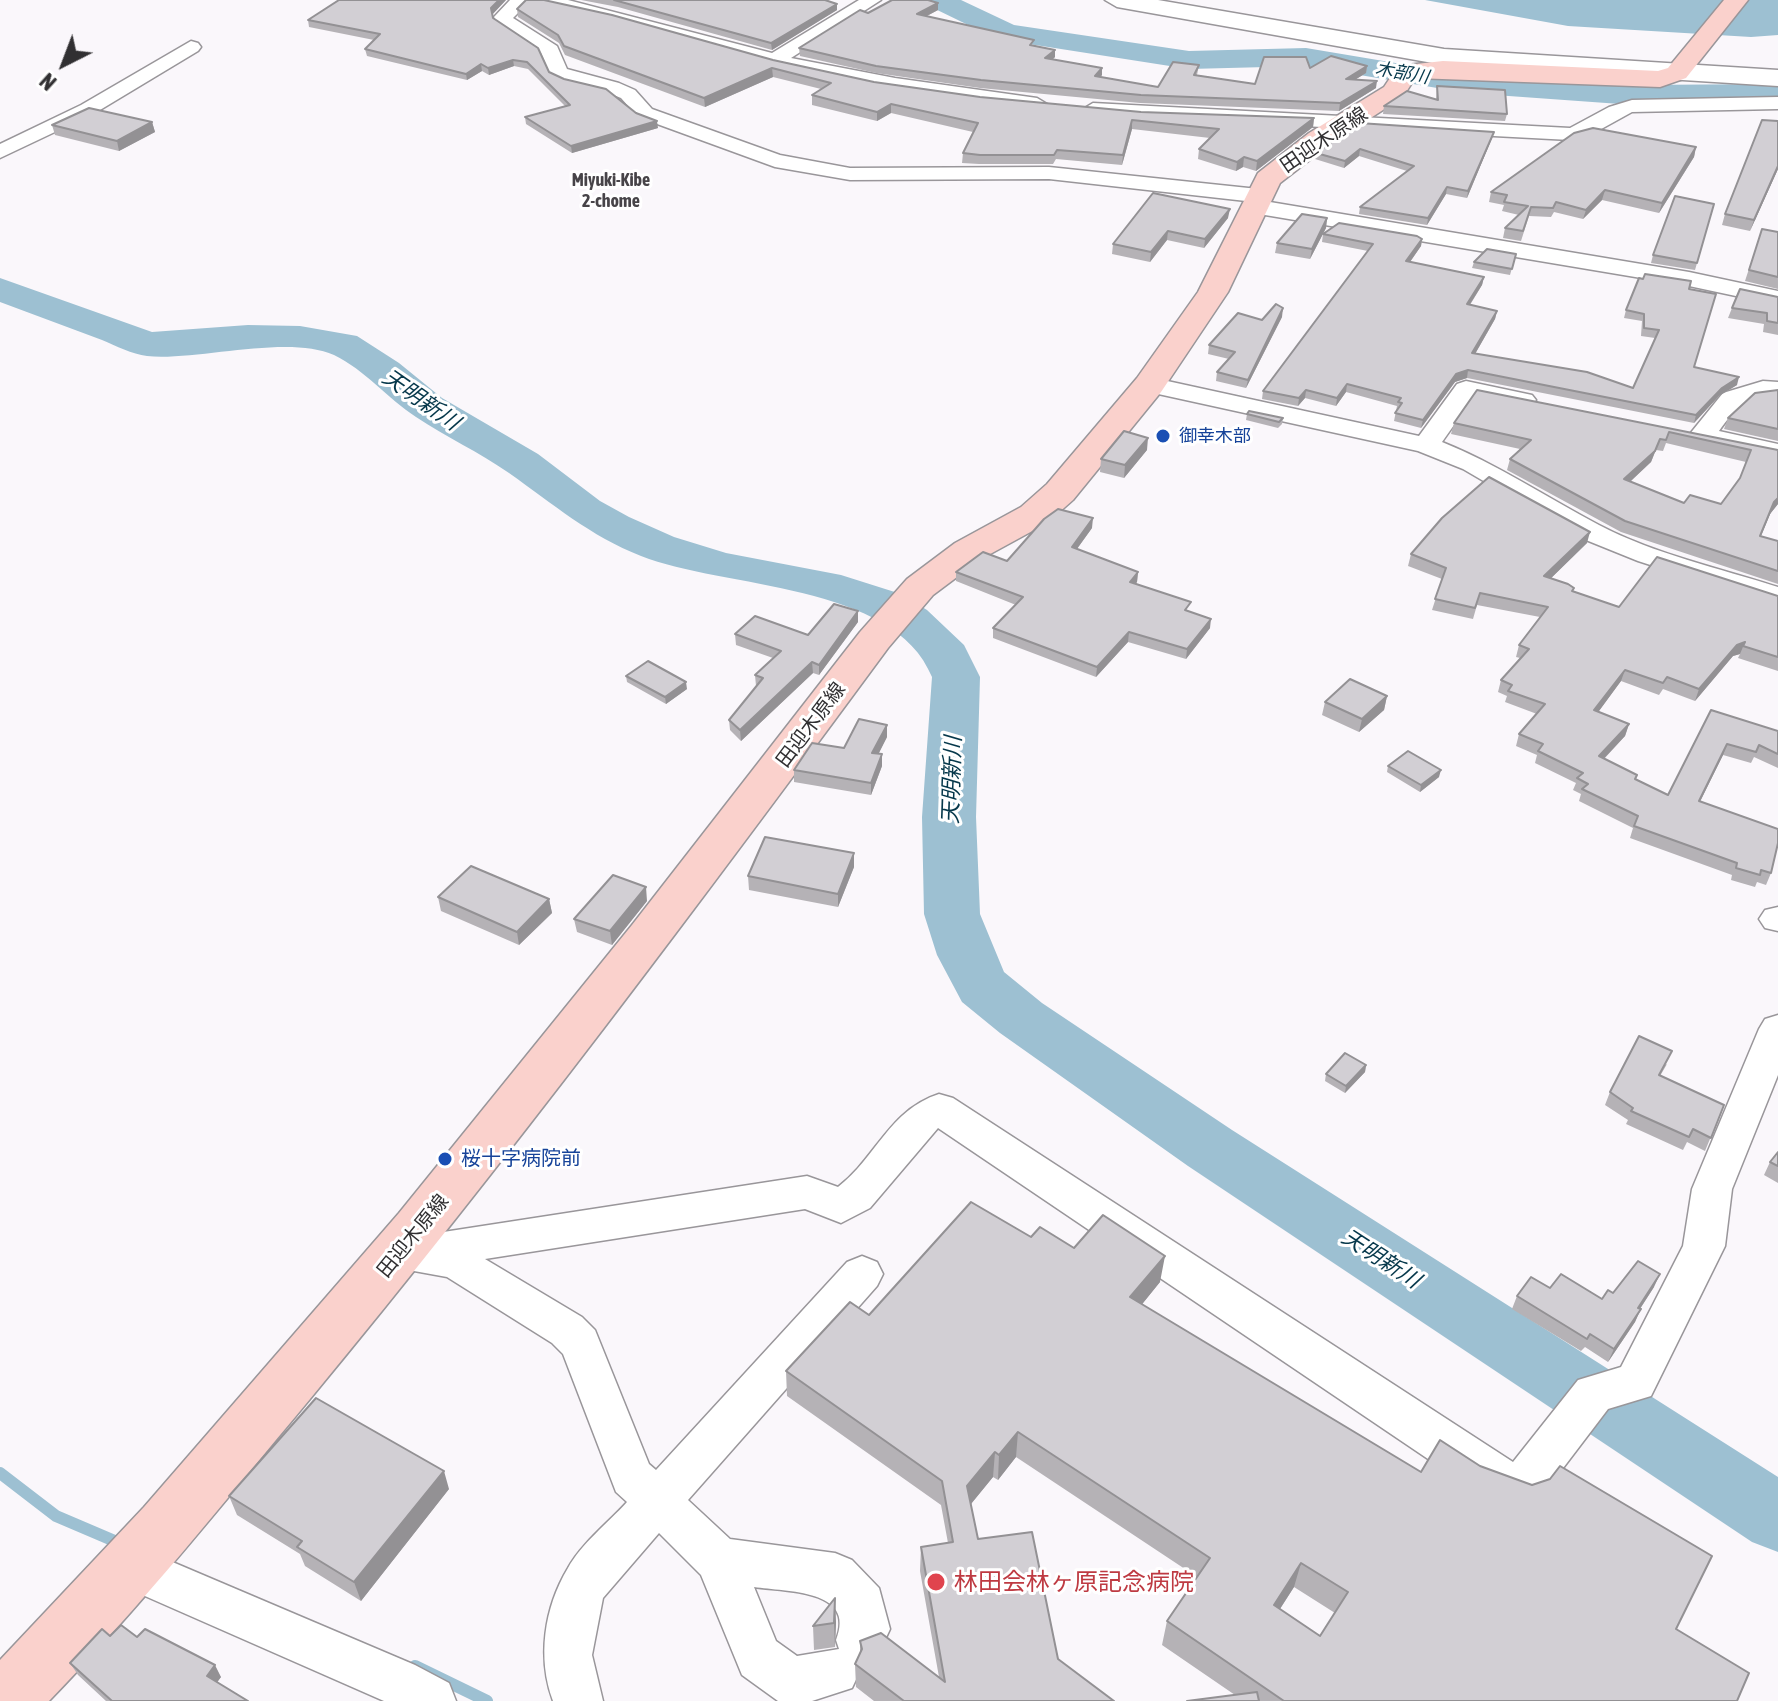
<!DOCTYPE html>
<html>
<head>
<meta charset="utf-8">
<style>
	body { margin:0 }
	#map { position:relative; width:1778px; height:1701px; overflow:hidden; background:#faf7fb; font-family:"Asap Condensed",sans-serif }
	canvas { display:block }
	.north { position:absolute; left:24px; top:24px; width:80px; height:80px; -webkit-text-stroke:6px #fff; paint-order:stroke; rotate:222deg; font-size:22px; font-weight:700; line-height:32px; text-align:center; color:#313032 }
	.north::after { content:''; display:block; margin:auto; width:28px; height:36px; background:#313032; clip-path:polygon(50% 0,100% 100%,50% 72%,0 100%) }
</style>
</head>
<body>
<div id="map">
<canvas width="1778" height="1701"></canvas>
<div class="north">N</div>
</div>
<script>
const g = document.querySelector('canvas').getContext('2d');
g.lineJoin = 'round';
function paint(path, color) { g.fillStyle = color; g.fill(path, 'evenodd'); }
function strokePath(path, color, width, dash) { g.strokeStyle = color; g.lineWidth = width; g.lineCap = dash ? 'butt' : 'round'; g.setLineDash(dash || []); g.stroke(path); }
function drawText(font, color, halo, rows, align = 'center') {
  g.font = font + ' "Asap Condensed","Noto Sans JP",sans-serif'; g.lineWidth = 6; g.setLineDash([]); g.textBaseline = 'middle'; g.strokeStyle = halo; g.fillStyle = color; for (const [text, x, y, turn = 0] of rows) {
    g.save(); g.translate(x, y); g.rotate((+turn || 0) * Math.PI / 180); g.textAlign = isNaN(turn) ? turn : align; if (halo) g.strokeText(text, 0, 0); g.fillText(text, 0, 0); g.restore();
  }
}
paint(new Path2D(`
	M1425,0H1778V35L1751,37L1568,26Z`), '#9dc0d2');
strokePath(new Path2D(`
	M0,1473L56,1516L124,1545
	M415,1666L487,1701`), '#9dc0d2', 12);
paint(new Path2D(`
	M924,0H961L1014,25L1189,51L1306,48L1467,75L1634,85L1778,84V104L1634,105L1467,93L1306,66L1189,69L997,39L929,6Z
	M0,278L152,332L248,325L300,326L357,336L399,363L442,398L538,454L600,501L629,517L674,537L726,553L841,575L901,594L927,610L964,645L980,677L976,817L980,914L1004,972L1042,1003L1232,1130L1778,1477V1552L1752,1542L1188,1166L1000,1033L962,1002L937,955L924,914L922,817L932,677C894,582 724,589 641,556C590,536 553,504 509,473C479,452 446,437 416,417C387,398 365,370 334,355C288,334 197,361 147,356C132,354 116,346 102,340C68,327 34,315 0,302Z`), '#9dc0d2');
const minor = new Path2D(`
	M510,0H568L772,53L859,0H881L791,58L895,78L1037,98L1047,104L1037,110L895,90L774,66L529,2L513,18L557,46L567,69L619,83L635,90L652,109L780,155L850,168L1049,167L1258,189L1269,196L1264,201L1689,272L1778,291V305L1689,286L1253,213L1242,206L1246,201L1049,179L850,180L775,167L638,117L621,98L606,92L565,83L551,76L541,53L497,23L494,17Z
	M191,41L198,43L201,47L198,51L95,113L0,158V144L81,105Z
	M1778,97V109L1632,112L1594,133L1570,140L1093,115L1083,109L1093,103L1570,128L1609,107L1632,100Z
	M1149,377L1419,436L1457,384L1466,381L1532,395L1536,400L1532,405L1523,408L1473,398L1442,442C1497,464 1546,497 1599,525C1654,554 1719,568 1778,587V606L1638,561L1581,538L1463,469L1418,451L1140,390L1136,385Z
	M1763,381L1778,382V398C1747,396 1736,407 1719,431L1778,444V460L1693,441L1689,435L1723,393Z
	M1778,907V931L1765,928L1759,919L1765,910Z
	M1778,1015V1075L1732,1189L1725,1246L1651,1396L1608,1409L1538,1501L1522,1507L1471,1488L938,1128L870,1208L841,1223L805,1209L485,1259L582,1317L595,1330L649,1464L656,1470L847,1262L862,1256L877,1262L883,1274L877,1286L688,1500L730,1539L835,1553L852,1560L879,1588L890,1629L877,1657L856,1662L860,1671L852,1688L812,1701H778L742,1675L701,1575L659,1533L603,1598L592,1655L603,1701H553C537,1658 544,1608 568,1568C581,1544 608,1523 627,1502L616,1492L563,1354L552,1343L447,1277L414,1271L398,1273L383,1268L377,1256L383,1244L398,1239L807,1176L838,1187C876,1158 889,1110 939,1094L953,1098L1513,1462L1578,1380L1621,1367L1683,1246L1692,1189L1759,1029L1765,1019ZM754,1587C786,1592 857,1589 836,1640L839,1649L797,1656L776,1641Z
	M130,1544L415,1665L449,1683L456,1701H384L113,1582L106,1566L113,1550Z`);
const tertiary = new Path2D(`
	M1105,0H1158L1444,49L1778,70V86L1444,65L1117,7Z`);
const secondary = new Path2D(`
	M1724,0H1748L1686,78L1660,87L1415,78L1403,97L1329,145L1280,183L1228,292L1161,392L1073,500L1047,523L981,559L933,595L888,648C700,903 511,1156 310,1399C225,1501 141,1606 49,1701H0V1660L144,1507L399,1213L632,925L860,632L907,579L955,543L1021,507L1047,484L1137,378L1198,292L1258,173L1309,133L1384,87L1398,66L1443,61L1658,71L1668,68Z`);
strokePath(minor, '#99969a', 3);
strokePath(tertiary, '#99969a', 3);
strokePath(secondary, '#99969a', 3);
paint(minor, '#fff');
paint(tertiary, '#fff');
paint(secondary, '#fad1cc');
paint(new Path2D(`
	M506,0L492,14L493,18L549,72L636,113L658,128L572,153L526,124L525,117L565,106L528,69L514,66L489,75L482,71L467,80L367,56L365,49L374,40L309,27L308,20Z
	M581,0H825L837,4V10L772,50L618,7Z
	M517,9L773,60L874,82L980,97L1141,112L1314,118L1313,127L1256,171L1243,167L1236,171L1198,159L1199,149L1210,138L1132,129L1122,165L1056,159L1053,164H979L962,163L963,153L973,132L891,113L877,121L812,105V95L821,89L773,77L705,107L565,55L559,43L518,17Z
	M938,10L927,16L1034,46L1055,57L1052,60L1102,75L1100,77L1158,87L1199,65L1197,75L1255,84L1310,68L1367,66L1366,73L1356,79L1376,88L1339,111L1140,103L980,88L876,73L800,56L799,48L868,13Z
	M1437,86L1507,114L1505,121L1383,114L1384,106L1436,99Z
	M1778,121V169L1750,231L1722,225L1725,214Z
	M152,122L155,132L119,151L55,135L52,125Z
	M1492,138L1467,198L1446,194L1427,225L1359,214L1360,207L1407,171L1359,156L1344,168L1315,159L1316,153Z
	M1696,147L1694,157L1659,213L1602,200L1583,219L1554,212L1551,217L1529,216L1521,241L1503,238L1505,228L1519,215L1502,211L1504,205L1489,202L1491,192Z
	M1153,193L1228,218L1204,248L1167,240L1150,262L1112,254L1113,244Z
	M1714,204L1695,270L1651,263L1653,255Z
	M1327,218L1326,228L1310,259L1275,253L1277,243Z
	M1762,229L1778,232V289L1745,281Z
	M1323,234L1422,239L1421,246L1410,262L1484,277L1482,285L1470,305L1497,311L1495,319L1475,354L1633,388L1655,338L1641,336L1642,321L1624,318L1626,310L1689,289L1694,367L1737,385L1719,396L1694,423L1467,378L1455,382L1421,428L1394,421L1397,406L1346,392L1336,406L1305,398L1298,406L1262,399L1263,391L1368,251L1322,242Z
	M1516,254L1510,275L1472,268L1474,262Z
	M1778,297V335L1763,332L1764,324L1728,318L1732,308Z
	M1282,317L1246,388L1216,381L1217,372L1229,359L1208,354L1209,345L1262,320Z
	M1477,390L1778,450V504L1770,514L1761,536L1778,541V584L1621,532L1507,470L1510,459L1520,449L1451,434L1454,423ZM1666,443L1746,462L1740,478L1721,504L1684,503L1630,482L1651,462L1656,450L1663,451Z
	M1778,390V441L1724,429L1728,418Z
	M1247,414L1283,418L1282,424L1278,428L1246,420Z
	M1147,450L1124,478L1100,472L1101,459Z
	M1092,528L1077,549L1138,572L1137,582L1135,584L1190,612L1210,628L1186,659L1128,642L1096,677L993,638V628L1016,605L956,581V572L1007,561Z
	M1587,543L1551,578L1573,591L1619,607L1778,596V671L1738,658L1740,654L1733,656L1695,701L1663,689L1659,695L1621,681L1598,712L1629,724L1625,736L1604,759L1636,779L1668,795L1711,710L1778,731V768L1754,757L1751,763L1723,755L1700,802L1771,873L1766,885L1757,882L1755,887L1731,880L1732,875L1630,838L1633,828L1579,801L1581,794L1573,790L1576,783L1535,763L1537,755L1516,746L1519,734L1537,714L1505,702L1507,696L1498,692L1501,680L1520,658L1516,657L1519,645L1540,617L1477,605L1473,619L1432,610L1442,579L1408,566L1411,554Z
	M858,622L819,675L813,673L741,741L730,730L729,720L757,686H756L755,675L773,658L736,645L735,634L808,635Z
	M626,676L687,689L666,704L627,682Z
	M1387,696L1384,710L1359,732L1322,715L1325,702Z
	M887,737L878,754H882V766L871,795L794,782V770L844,748Z
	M1388,766L1439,777L1420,792L1387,772Z
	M854,853V867L838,907L749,890L748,876Z
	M438,897L549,899L552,913L519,945L441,911Z
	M647,901L612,945L577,932L574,919Z
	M1667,1064L1660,1076L1724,1105L1705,1151L1687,1142L1683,1150L1626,1124L1628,1120L1605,1105L1610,1092Z
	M1366,1065L1365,1072L1345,1093L1325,1081L1326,1074Z
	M1778,1152V1183L1764,1175L1770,1162Z
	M1031,1237L1074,1248L1160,1282L1142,1304L1676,1629L1737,1701H1187L1235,1695L1162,1645L1167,1621L1197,1577L1016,1457L998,1480L993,1477L971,1504L978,1539L1058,1659L1114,1701H874L856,1687L855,1664L860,1654V1641L939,1677L920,1571L921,1547L948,1543L941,1505L787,1396L786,1371L869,1315ZM1294,1587L1335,1613L1320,1636L1280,1609Z
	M1654,1287L1640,1309L1635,1322L1608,1362L1585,1347L1581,1351L1512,1309L1517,1296L1550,1288L1602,1299L1613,1293Z
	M449,1489L361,1601L305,1566L300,1554L237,1515L229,1496Z
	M836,1622L835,1647L814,1650L813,1626Z
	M110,1636L137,1637L221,1677L217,1682L248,1701H106L78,1675L70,1663Z`), '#b5b2b6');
paint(new Path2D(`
	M499,0H506L492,15L491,8Z
	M938,3V10L917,21V14Z
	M837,4V10L772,50L771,43Z
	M1055,50V57L1045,66V58Z
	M513,60L514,66L489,75L488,68Z
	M481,64L482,71L467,80L466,74Z
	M1367,66L1366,73L1345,86L1346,79Z
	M772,68L773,77L705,107L704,98Z
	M1102,68V75L1094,84L1095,76Z
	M1377,81L1376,88L1339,111L1340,103Z
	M891,104V113L877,121V112Z
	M1314,118L1313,127L1256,171L1257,161Z
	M1132,120V129L1122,165L1123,155Z
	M657,121L658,128L572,153L571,146Z
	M152,122L155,132L119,151L117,141Z
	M1494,132L1492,138L1467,198L1468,191Z
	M1696,147L1694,157L1659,213L1662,203Z
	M1360,149L1359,156L1344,168L1345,161Z
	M1244,157L1243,167L1236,171L1237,162Z
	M1778,166V169L1750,231L1754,220Z
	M1447,187L1446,194L1427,225L1428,218Z
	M1605,190L1602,200L1583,219L1586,210Z
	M1230,209L1228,218L1204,248L1205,239Z
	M1327,218L1326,228L1310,259L1312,249Z
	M1168,231L1167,240L1150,262L1151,252Z
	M1422,239L1421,246L1405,269L1406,261Z
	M1484,277L1482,285L1465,312L1467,304Z
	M1283,308L1282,317L1246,388L1248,380Z
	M1497,311L1495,319L1471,361L1472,353Z
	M1468,370L1467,378L1455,382L1421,428L1423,420L1456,374Z
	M1739,377L1737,385L1719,396L1694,423L1696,415L1722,388Z
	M1347,384L1346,392L1336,406L1337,398Z
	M1306,390L1305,398L1298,406L1299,398Z
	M1148,438L1147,450L1124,478L1125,465Z
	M1660,439L1651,462L1621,490L1624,479Z
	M1778,498V504L1770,514L1756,547L1774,502Z
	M1093,518L1092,528L1071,557L1072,547Z
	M1590,532L1587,543L1541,588L1544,576Z
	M1138,572L1137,582L1129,592L1130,582Z
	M858,611V622L819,675V665Z
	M1211,619L1210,628L1186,659L1187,649Z
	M1129,632L1128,642L1096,677L1097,667Z
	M1745,642L1740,654L1733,656L1695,701L1699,689L1737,645Z
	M812,662L813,673L741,741L740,730Z
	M1625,670L1621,681L1591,722L1594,710Z
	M686,682L687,689L666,704L665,697Z
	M1387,696L1384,710L1359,732L1362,719Z
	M1629,724L1625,736L1595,768L1599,756Z
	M887,725V737L873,765L872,753Z
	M1727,744L1723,755L1694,813L1699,801Z
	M882,754V766L871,795V783Z
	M1441,770L1439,777L1420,792L1421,785Z
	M854,853V867L838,907V894Z
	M646,887L647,901L612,945L610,931Z
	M549,899L552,913L519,945L517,932Z
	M1366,1065L1365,1072L1345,1093L1346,1086Z
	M1165,1256L1160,1282L1127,1323L1130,1297Z
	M1660,1274L1654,1287L1632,1321L1638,1308Z
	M1641,1309L1635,1322L1608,1362L1614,1349Z
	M1018,1432L1016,1457L998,1480L999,1455Z
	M995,1452L993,1477L966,1510L967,1486Z
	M444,1471L449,1489L361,1601L354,1582Z
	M1301,1563L1294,1587L1267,1629L1274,1605Z
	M835,1598L836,1622L835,1647L834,1623Z
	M215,1665L221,1677L213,1688L207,1676Z`), '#939194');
const building = new Path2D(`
	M339,0H499L491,8L493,18L538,48L549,72L564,79L606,89L636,113L657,121L571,146L525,117L570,105L527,62L513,60L488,68L481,64L466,74L365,49L380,34L308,20Z
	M526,0H544L612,15L773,60L874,82L980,97L1141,112L1314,118L1257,161L1244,157L1237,162L1199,149L1219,129L1132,120L1123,155L1057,150L1054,155H980L963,153L978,123L891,104L877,112L812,95L831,83L772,68L704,98L564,46L558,35L517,9Z
	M614,0H825L837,4L771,43Z
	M892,0H928L938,3L917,14L1034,40L1030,45L1055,50L1045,58L1102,68L1095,76L1158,87L1173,62L1199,65L1194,75L1255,84L1264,57H1306L1310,68L1331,56L1367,66L1346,79L1377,81L1340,103L1141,95L981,80L876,66L799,48L860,10L868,13Z
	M1437,86L1505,90L1507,114L1384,106L1407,91L1438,100Z
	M89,108L152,122L117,141L52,125Z
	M1762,120L1778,121V166L1754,220L1725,214Z
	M1359,123L1494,132L1468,191L1447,187L1428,218L1360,207L1414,166L1360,149L1345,161L1316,153Z
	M1593,128L1696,147L1662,203L1605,190L1586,210L1556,202L1553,208L1531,207L1523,231L1505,228L1528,206L1504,202L1507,195L1491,192L1574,133Z
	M1153,193L1230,209L1205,239L1168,231L1151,252L1113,244Z
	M1675,196L1714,204L1697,263L1653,255Z
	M1302,214L1327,218L1312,249L1277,243Z
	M1339,223L1417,236L1422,239L1406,261L1484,277L1467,304L1497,311L1472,353L1587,372L1633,388L1659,330L1644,328V314L1626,310L1639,278L1643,279L1645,274L1691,281L1689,289L1716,294L1694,367L1739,377L1722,388L1696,415L1468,370L1456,374L1423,420L1395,413L1402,403L1398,402L1401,398L1347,384L1337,398L1306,390L1299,398L1263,391L1373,244L1323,234Z
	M1762,229L1778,232V277L1749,270Z
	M1487,249L1516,254L1512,269L1474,262Z
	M1740,289L1778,297V323L1767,321V313L1732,308Z
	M1276,304L1283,308L1248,380L1217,372L1235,352L1209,345L1238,313L1262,320Z
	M1477,390L1778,450V498L1774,502L1760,536L1778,541V571L1625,521L1510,459L1531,440L1454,423ZM1669,432L1751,450L1740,478L1721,504L1690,495L1684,503L1624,479L1655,451L1660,439L1666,440Z
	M1778,390V429L1728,418L1755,393Z
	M1249,411L1283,418L1279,422L1247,414Z
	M1124,431L1148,438L1125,465L1101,459Z
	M1489,477L1590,532L1544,576L1568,584L1574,588L1572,591L1619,607L1657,557L1778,596V657L1743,646L1745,642L1737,645L1699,689L1667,677L1663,683L1625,670L1594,710L1629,724L1599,756L1637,775L1635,779L1668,795L1711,710L1778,731V754L1759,745L1756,752L1727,744L1699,801L1778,829V843L1771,873L1761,870L1760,875L1736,868L1737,863L1634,826L1638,816L1582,789L1588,784L1577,778L1583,773L1538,751L1543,744L1519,734L1545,704L1508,691L1512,685L1501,680L1529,649L1519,645L1548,607L1480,593L1475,608L1435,599L1446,568L1411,554L1442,518Z
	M1058,509L1093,518L1072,547L1138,572L1130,582L1191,602L1185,610L1211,619L1187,649L1129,632L1097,667L993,628L1023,597L956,572L983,552L1007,561L1044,519Z
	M834,604L858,611L819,665L812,662L740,730L729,720L763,678L755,675L781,651L735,634L755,616L808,635Z
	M648,661L686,682L665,697L626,676Z
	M1350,679L1387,696L1362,719L1325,702Z
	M859,719L887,725L872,753L882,754L871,783L794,770L812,743L844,748Z
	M1408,751L1441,770L1421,785L1388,766Z
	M765,837L854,853L838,894L748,876Z
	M471,866L549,899L517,932L438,897Z
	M613,875L646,887L610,931L574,919Z
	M1639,1036L1672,1051L1659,1075L1724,1105L1711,1138L1693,1129L1689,1137L1631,1111L1633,1108L1610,1092Z
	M1345,1053L1366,1065L1346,1086L1326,1074Z
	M1778,1152V1166L1770,1162Z
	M971,1202L1031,1237L1040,1227L1074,1248L1103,1215L1165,1256L1130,1297L1421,1472L1440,1440L1480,1466L1532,1485L1550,1479L1560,1466L1712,1556L1676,1629L1749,1673L1737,1701H1284L1167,1621L1210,1558L1018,1432L999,1455L995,1452L967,1486L978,1539L1032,1532L1058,1659L1114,1701H904L855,1664L862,1649L860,1641L881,1633L945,1682L921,1547L953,1542L942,1481L786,1371L850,1302L869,1315ZM1301,1563L1348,1592L1320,1636L1274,1605Z
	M1638,1261L1660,1274L1638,1308L1641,1309L1614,1349L1590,1334L1587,1339L1517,1296L1531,1277L1550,1288L1561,1274L1602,1299L1608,1290L1613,1293Z
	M316,1398L444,1471L354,1582L297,1547L302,1541L229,1496Z
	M835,1598L834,1623L813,1626Z
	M121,1625L137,1637L145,1629L215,1665L207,1676L248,1701H112L70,1663L102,1629L110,1636Z
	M1257,1692L1259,1701H1187Z`);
paint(building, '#d2cfd4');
strokePath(building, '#939194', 2);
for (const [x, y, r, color] of [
	[1163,436,8,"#1a4fb4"],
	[445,1159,8,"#1a4fb4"],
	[936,1582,10,"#e0444e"]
]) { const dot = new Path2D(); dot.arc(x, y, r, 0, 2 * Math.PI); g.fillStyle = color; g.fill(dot); strokePath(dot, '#fff', 3); }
drawText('italic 18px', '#06384b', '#fff', [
	["木部川",1402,73,10]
]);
drawText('bold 18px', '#474448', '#fff', [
	["Miyuki-Kibe",611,180],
	["2-chome",611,201]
]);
drawText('18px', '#164399', '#fff', [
	["御幸木部",1179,436]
], 'left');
drawText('20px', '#313032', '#fff', [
	["田迎木原線",1324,140,-34],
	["田迎木原線",811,725,-53],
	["田迎木原線",413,1236,-51]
]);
drawText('20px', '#164399', '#fff', [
	["桜十字病院前",461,1159]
], 'left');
drawText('italic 22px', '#06384b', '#fff', [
	["天明新川",421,400,35],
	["天明新川",952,780,-88],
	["天明新川",1381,1259,33]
]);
drawText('24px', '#be3a42', '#fff', [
	["林田会林ヶ原記念病院",954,1582]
], 'left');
</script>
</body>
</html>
